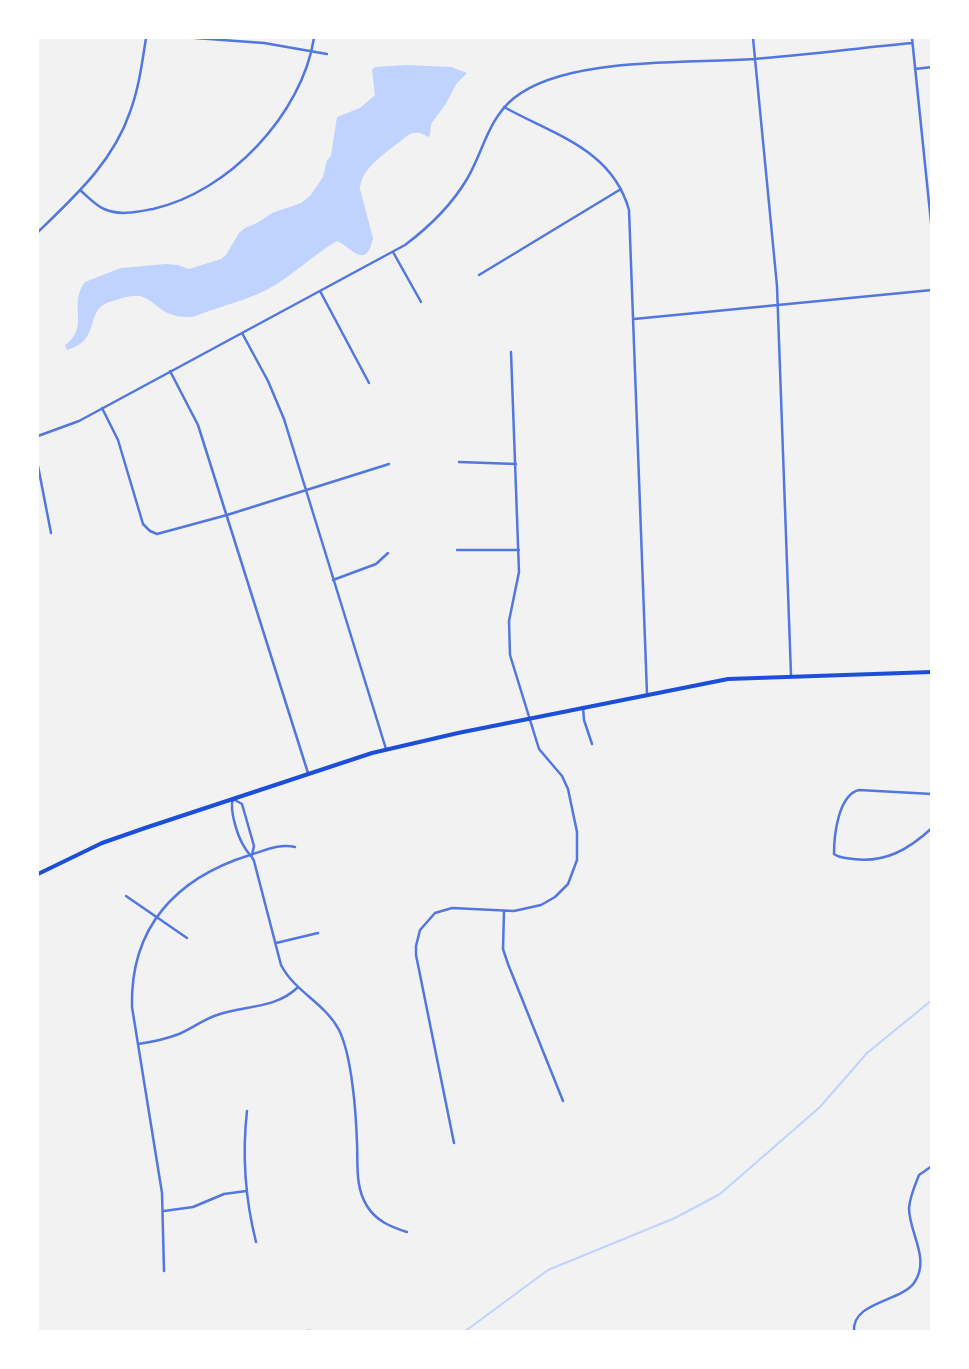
<!DOCTYPE html>
<html>
<head>
<meta charset="utf-8">
<style>
	body { margin:0 }
	#map { position:relative; width:969px; height:1369px; overflow:hidden; background:#f2f2f2; font-family:"Public Sans",sans-serif }
	canvas { display:block }
	.frame { position:absolute; inset:0; border:39px solid #fff; pointer-events:none }
</style>
</head>
<body>
<div id="map">
<canvas width="969" height="1369"></canvas>
<div class="frame"></div>
</div>
<script>
const g = document.querySelector('canvas').getContext('2d');
g.lineJoin = 'round';
function paint(path, color) { g.fillStyle = color; g.fill(path, 'evenodd'); }
function strokePath(path, color, width, dash) { g.strokeStyle = color; g.lineWidth = width; g.lineCap = dash ? 'butt' : 'round'; g.setLineDash(dash || []); g.stroke(path); }
paint(new Path2D(`
	M407,65L451,67L467,73L457,83L445,105L431,124L430,135L429,137C423,135 421,132 414,133C407,134 404,139 398,143C383,155 361,169 360,189L373,238C366,272 350,246 337,241C315,254 296,272 275,285C256,297 232,303 212,310C204,312 195,318 187,317C163,317 159,304 143,297C133,293 118,300 109,302C84,311 102,340 67,350L65,345C91,326 67,306 85,282L121,268L166,264L178,265L189,269L221,259L226,255L239,233L245,228L257,223L272,213L301,203L310,196L323,177L327,160L331,156L337,117L360,108L375,95L372,70L375,67Z`), '#bfd3fe');
strokePath(new Path2D(`
	M305,1332L308,1330L316,1332
	M464,1332L548,1270L675,1218L720,1194L820,1107L867,1053L932,1000`), '#bfd3fe', 2);
strokePath(new Path2D(`
	M195,38L264,43L327,54
	M753,38L777,286L791,675
	M912,38L932,232
	M915,69L932,67
	M504,107C554,135 612,149 629,210L647,694
	M80,190C87,196 95,205 104,209C120,216 136,212 153,209C229,192 302,114 314,38
	M38,232C75,196 113,162 130,112C139,88 142,63 146,38
	M393,252L421,302
	M479,275L621,189
	M320,291L369,383
	M634,319L932,290
	M242,333L268,381L284,419L386,749
	M170,371L198,425L308,773
	M102,408L118,440L143,524L150,531L157,534L227,515L389,464
	M38,436L79,421L405,245C429,227 451,206 467,179C483,152 488,119 514,98C566,56 687,64 754,59C806,55 859,48 912,43
	M459,462L516,464
	M38,466L51,533
	M457,550H519
	M333,580L376,564L388,553
	M583,707L584,720L592,744
	M932,794L859,790C838,795 834,836 834,854C839,858 846,858 853,859C885,863 908,850 932,828
	M252,855L254,846L242,804L233,799C229,810 238,838 245,848C248,854 252,855 254,861L281,965C295,992 325,1003 339,1030C352,1056 356,1113 357,1143C358,1164 355,1187 367,1206C376,1221 391,1227 407,1232
	M126,896L187,938
	M504,911L503,949L508,964L563,1101
	M276,943L318,933
	M138,1044C152,1042 166,1039 179,1034C193,1028 204,1019 217,1015C245,1005 275,1009 297,988
	M247,1111C242,1155 245,1198 256,1242
	M454,1143L416,955V946L420,930L435,913L452,908L514,911L541,905L555,897L568,884L577,860V832L568,789L562,776L539,749L510,655L509,621L519,572L511,352
	M164,1211L193,1207L224,1194L246,1191
	M164,1271L162,1193L132,1007C130,927 176,878 250,855C264,851 280,843 295,847
	M854,1332C851,1302 900,1302 914,1283C931,1259 909,1233 909,1208C910,1196 915,1185 919,1175L932,1166`), '#5277de', 2.5);
strokePath(new Path2D(`
	M38,874L102,843L145,828L372,753L458,733L728,679L932,672`), '#1d4ed8', 4);
</script>
</body>
</html>
